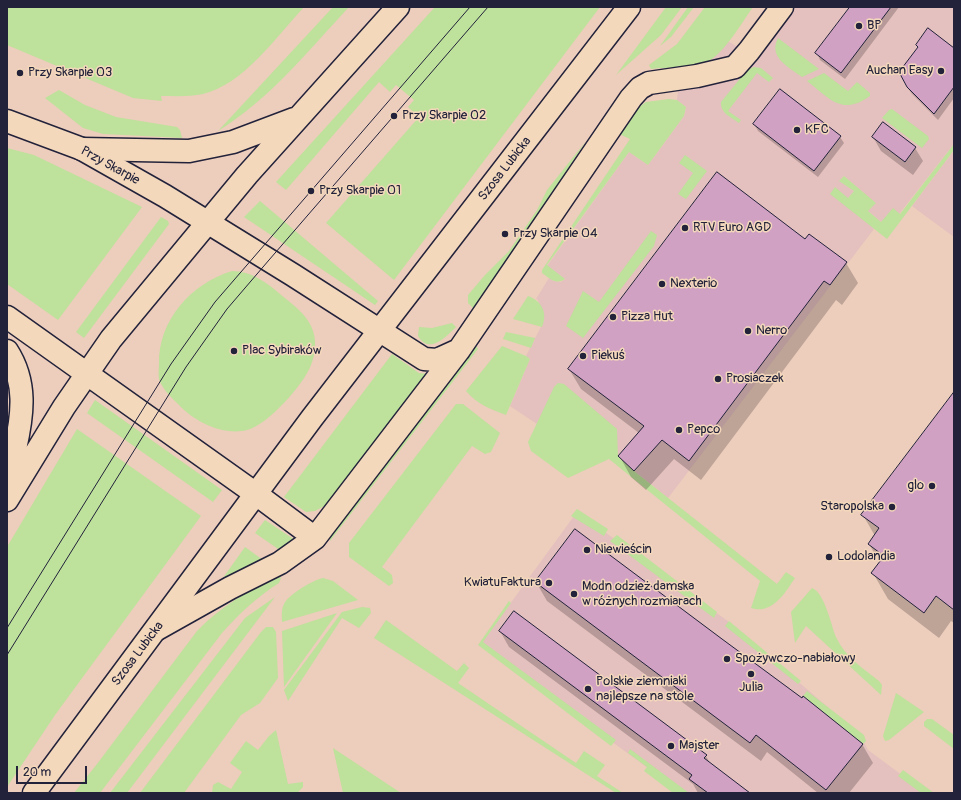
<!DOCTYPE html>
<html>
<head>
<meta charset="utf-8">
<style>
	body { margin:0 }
	#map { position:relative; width:961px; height:800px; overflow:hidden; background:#edcdbc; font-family:Pangolin,sans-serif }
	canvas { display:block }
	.frame { position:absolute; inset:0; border:8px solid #22223b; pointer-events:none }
	.scale { position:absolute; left:16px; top:766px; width:71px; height:18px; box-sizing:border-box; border:2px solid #22223b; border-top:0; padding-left:5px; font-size:12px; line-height:14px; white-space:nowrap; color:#22223b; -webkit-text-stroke:3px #f4d8bb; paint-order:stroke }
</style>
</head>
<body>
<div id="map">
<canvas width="961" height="800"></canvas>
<div class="frame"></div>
<div class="scale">20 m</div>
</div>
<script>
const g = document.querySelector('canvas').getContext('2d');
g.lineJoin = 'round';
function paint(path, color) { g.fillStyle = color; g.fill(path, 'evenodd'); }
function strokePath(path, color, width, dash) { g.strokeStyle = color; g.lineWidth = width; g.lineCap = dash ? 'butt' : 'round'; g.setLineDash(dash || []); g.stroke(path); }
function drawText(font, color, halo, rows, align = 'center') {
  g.font = font + ' Pangolin,sans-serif'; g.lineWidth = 3; g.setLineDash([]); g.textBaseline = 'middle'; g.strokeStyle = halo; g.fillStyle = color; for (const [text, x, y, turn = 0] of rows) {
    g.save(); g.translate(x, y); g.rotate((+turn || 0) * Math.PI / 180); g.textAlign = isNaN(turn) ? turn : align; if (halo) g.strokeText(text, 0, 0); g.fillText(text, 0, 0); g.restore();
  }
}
paint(new Path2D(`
	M775,7H954V144L899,214L881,222L868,211L875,203L844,176L840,181L854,191L848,198L874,229L668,498L634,471L646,457L618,456L557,384L537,424L510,406L530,359L526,356L543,323L538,300L536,299L549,278L554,281L561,282L565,279L547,266L629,152L648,165L684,116L686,107L677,100L681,66L696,65L722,49L728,41L744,51Z
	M954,150V237L912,206Z
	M577,512L729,622L860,735L868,750L926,793H682L480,645Z`), '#e4c0be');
paint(new Path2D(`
	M7,7H304C277,36 243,85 203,94C190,97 174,96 161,96L162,101L133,98L7,45Z
	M333,7H349C307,52 271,98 218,131Z
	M435,7H600L394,280L326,223L419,117L408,107L414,100L396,85L390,92L379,82L286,190L276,182Z
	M666,7H682L661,35L616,75Z
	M688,7H694L671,37L660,46Z
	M705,7H753C742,22 722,58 704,63C688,68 669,67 651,69L649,65L677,44Z
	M778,38L819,69L802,77C788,67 768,57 778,38Z
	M754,67L761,68L773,78L769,82L757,73L728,111L741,120L739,123C731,117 720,113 721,102L747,70Z
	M824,73L848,91L857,82L870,93V96C842,116 830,99 807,81Z
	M59,90L85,105L116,117L177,127L180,130L182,138L103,134L83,128L45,98Z
	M669,99L677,100L686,107L684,116L648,165L629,152L547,265L565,279C556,285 550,279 542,273V270L630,139L617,133L632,112L646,102Z
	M892,109L928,136L929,139L922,148L882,118L889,110Z
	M586,141L516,249L474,309L468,303V295L485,275L509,251L537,210L547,190Z
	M954,144V150L887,239L830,194L835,187L848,198L854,191L839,181L844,176L876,203L868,211L881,222L893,208L900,214Z
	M7,148L34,155L142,207L58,320L7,284Z
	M685,155L707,171L686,199L678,194L693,173L679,163Z
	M260,201L378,301L375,305L244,217Z
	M161,217L168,221L169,224L84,338L76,332Z
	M651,231L657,235L654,246L583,338L566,326L583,291L599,302Z
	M232,271C251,271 266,282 280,294C291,303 305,313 311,326C317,338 316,353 311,365C304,384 268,425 247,430C223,436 195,422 179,405C172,398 162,389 159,379C158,374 159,368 159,364C158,320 192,283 232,271Z
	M528,296C542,301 548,313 542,327L513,319Z
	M452,323L456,327C446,337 429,355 418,336L419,327L432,328Z
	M506,332L535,338L531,348L503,339Z
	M475,344L478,349L330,541V537Z
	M502,346L526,356L530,359L506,415C490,409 477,404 466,391Z
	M392,354L419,373L429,374L326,505L315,511L306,512L284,497Z
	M558,383L564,384L617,429L618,456L634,471L777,584L786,572L795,578C785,593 772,615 751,608L760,581L609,459L568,478L531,451L528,442L554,387Z
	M95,400L222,490L213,502L87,413Z
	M456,404H463L500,433L491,452L485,454L472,446L382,567L392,575L393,583L389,586L349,557V543Z
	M77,429L201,516L55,715L7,787V547Z
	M577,509L608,529L604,536L571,516Z
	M265,520L295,540L281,551L255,533Z
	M617,535L717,612L714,618L610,541Z
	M245,547L263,560L220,582Z
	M278,574L281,578L279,583C257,597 240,613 222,633L100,793H74L97,764L197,631C221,606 249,591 278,574Z
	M323,578L333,581L358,600L282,622C282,616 281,610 284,604C289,594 313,580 323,578Z
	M812,588C825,593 831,625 836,637C845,657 863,668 879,681L882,685L881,695L806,626L795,643L791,612Z
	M275,597L127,793H110L245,618Z
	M509,601L511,603L483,642L616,740L611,746L478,645Z
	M362,607L370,608L371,613L359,628L342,618L288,701L284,690L342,612Z
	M337,613L284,687L282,631Z
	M386,620L457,671L464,663L469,668L458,683L576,763L584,751L605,765L597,776L623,793H616L374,638Z
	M729,621L801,681L798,684L725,626Z
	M266,627H273L276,632L278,678L260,703L241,715L184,793H140L261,632Z
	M807,691L864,735L866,741L863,744L803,696Z
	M896,693L924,712L889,740L885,741L883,736Z
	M927,719H932L954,735V749L924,726V722Z
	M276,730L288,784L303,782V787L297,793H212L213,785L218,782L231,789L242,772L230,763L246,741L258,750L269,736Z
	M333,748L401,793H343Z
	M630,749L689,793H673L644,771L647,767L628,753Z
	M903,770L934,793H921L898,776Z`), '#bee19b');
paint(new Path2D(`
	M852,7H899L845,79L820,60L817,53Z
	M954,49V98L938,120L912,94L907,87Z
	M754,124L840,137L844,143L818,177L758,131Z
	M884,124L915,148L923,161L913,175L881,151L873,137Z
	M810,235L846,263L858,283L842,305L836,300L701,480L674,459L646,490L631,477L620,457L639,433L581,389L569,369L806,240Z
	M954,394V623L951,621L939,638L888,599L873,573L880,563L869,544L875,536L863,515Z
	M536,582L802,699L862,744L873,763L849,793H818L767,752L761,761L547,601Z
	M500,631L706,756L711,765L749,793H698L693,784L509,647Z`), '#0003');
const building = new Path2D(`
	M850,7H891L841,73L815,53Z
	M928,28L954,48V87L934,114L907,87L899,72L918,47L916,45Z
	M780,89L841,136L814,171L753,124Z
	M883,122L916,147L905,162L872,137Z
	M717,172L805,239L809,234L847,262L830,285L824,281L689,461L662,440L634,471L618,456L644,426L568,369Z
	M954,392V610L936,596L924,613L871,573L884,556L868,544L879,528L861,515Z
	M575,529L722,639L802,698L803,696L863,744L826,790L756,735L750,743L535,582Z
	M514,611L707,755L704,758L750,793H708L689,779L692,775L499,631Z`);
paint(building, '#d0a1c2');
strokePath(building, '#22223b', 1);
const minor = new Path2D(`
	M7,121L82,149L165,196L293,275L424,359L437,360L459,350
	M7,317L256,494L315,538
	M157,629L230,588L280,563L315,538L459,350L631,98L640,88L649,83L697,76L735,67L749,51L782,7`);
const major = new Path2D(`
	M82,149L189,151L233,142L294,119
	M7,351C27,382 23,414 15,449C12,460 10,471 7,482
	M7,500L64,407L111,339L247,175L398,7
	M34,793L312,418L629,7`);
strokePath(minor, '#22223b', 25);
strokePath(major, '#22223b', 25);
strokePath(minor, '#f4d8bb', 22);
strokePath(major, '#f4d8bb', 22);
strokePath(new Path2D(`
	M7,628L171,364L215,302L470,7
	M7,655L186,367L227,309L269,260L488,7`), '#22223b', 1);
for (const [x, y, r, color] of [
	[859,26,4,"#22223b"],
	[941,71,4,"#22223b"],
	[20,73,4,"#22223b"],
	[394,116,4,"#22223b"],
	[797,130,4,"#22223b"],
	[311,191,4,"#22223b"],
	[685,228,4,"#22223b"],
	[505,234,4,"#22223b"],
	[662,284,4,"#22223b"],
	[613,317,4,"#22223b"],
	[748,331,4,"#22223b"],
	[234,351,4,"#22223b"],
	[583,356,4,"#22223b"],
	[718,379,4,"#22223b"],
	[679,430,4,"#22223b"],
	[932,486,4,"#22223b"],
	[892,507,4,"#22223b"],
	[587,550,4,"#22223b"],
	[829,557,4,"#22223b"],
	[549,583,4,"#22223b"],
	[574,594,4,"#22223b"],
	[727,659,4,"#22223b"],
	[751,674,4,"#22223b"],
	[588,689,4,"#22223b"],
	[671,746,4,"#22223b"]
]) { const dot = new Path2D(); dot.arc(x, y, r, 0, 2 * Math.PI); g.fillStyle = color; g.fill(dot); strokePath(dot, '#f4d8bb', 1.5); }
drawText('13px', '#22223b', '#f4d8bb', [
	["BP",867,26],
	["Auchan Easy",933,71,"right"],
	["Przy Skarpie 03",28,73],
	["Przy Skarpie 02",402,116],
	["KFC",805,130],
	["Przy Skarpie 01",319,191],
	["RTV Euro AGD",693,228],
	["Przy Skarpie 04",513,234],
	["Nexterio",670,284],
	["Pizza Hut",621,317],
	["Nerro",756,331],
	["Plac Sybiraków",242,351],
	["Piekuś",591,356],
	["Prosiaczek",726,379],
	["Pepco",687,430],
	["glo",924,486,"right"],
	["Staropolska",884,507,"right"],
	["Niewieścin",595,550],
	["Lodolandia",837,557],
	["KwiatuFaktura",541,583,"right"],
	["Modn odzież damska",582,587],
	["w różnych rozmiarach",582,602],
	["Spożywczo-nabiałowy",735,659],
	["Polskie ziemniaki",596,682],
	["najlepsze na stole",596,697],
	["Julia",751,688,"center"],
	["Majster",679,746]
], 'left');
drawText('13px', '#22223b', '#f4d8bb', [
	["Przy Skarpie",110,166,29],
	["Szosa Lubicka",505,169,-52],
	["Szosa Lubicka",138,654,-53]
]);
</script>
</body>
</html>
